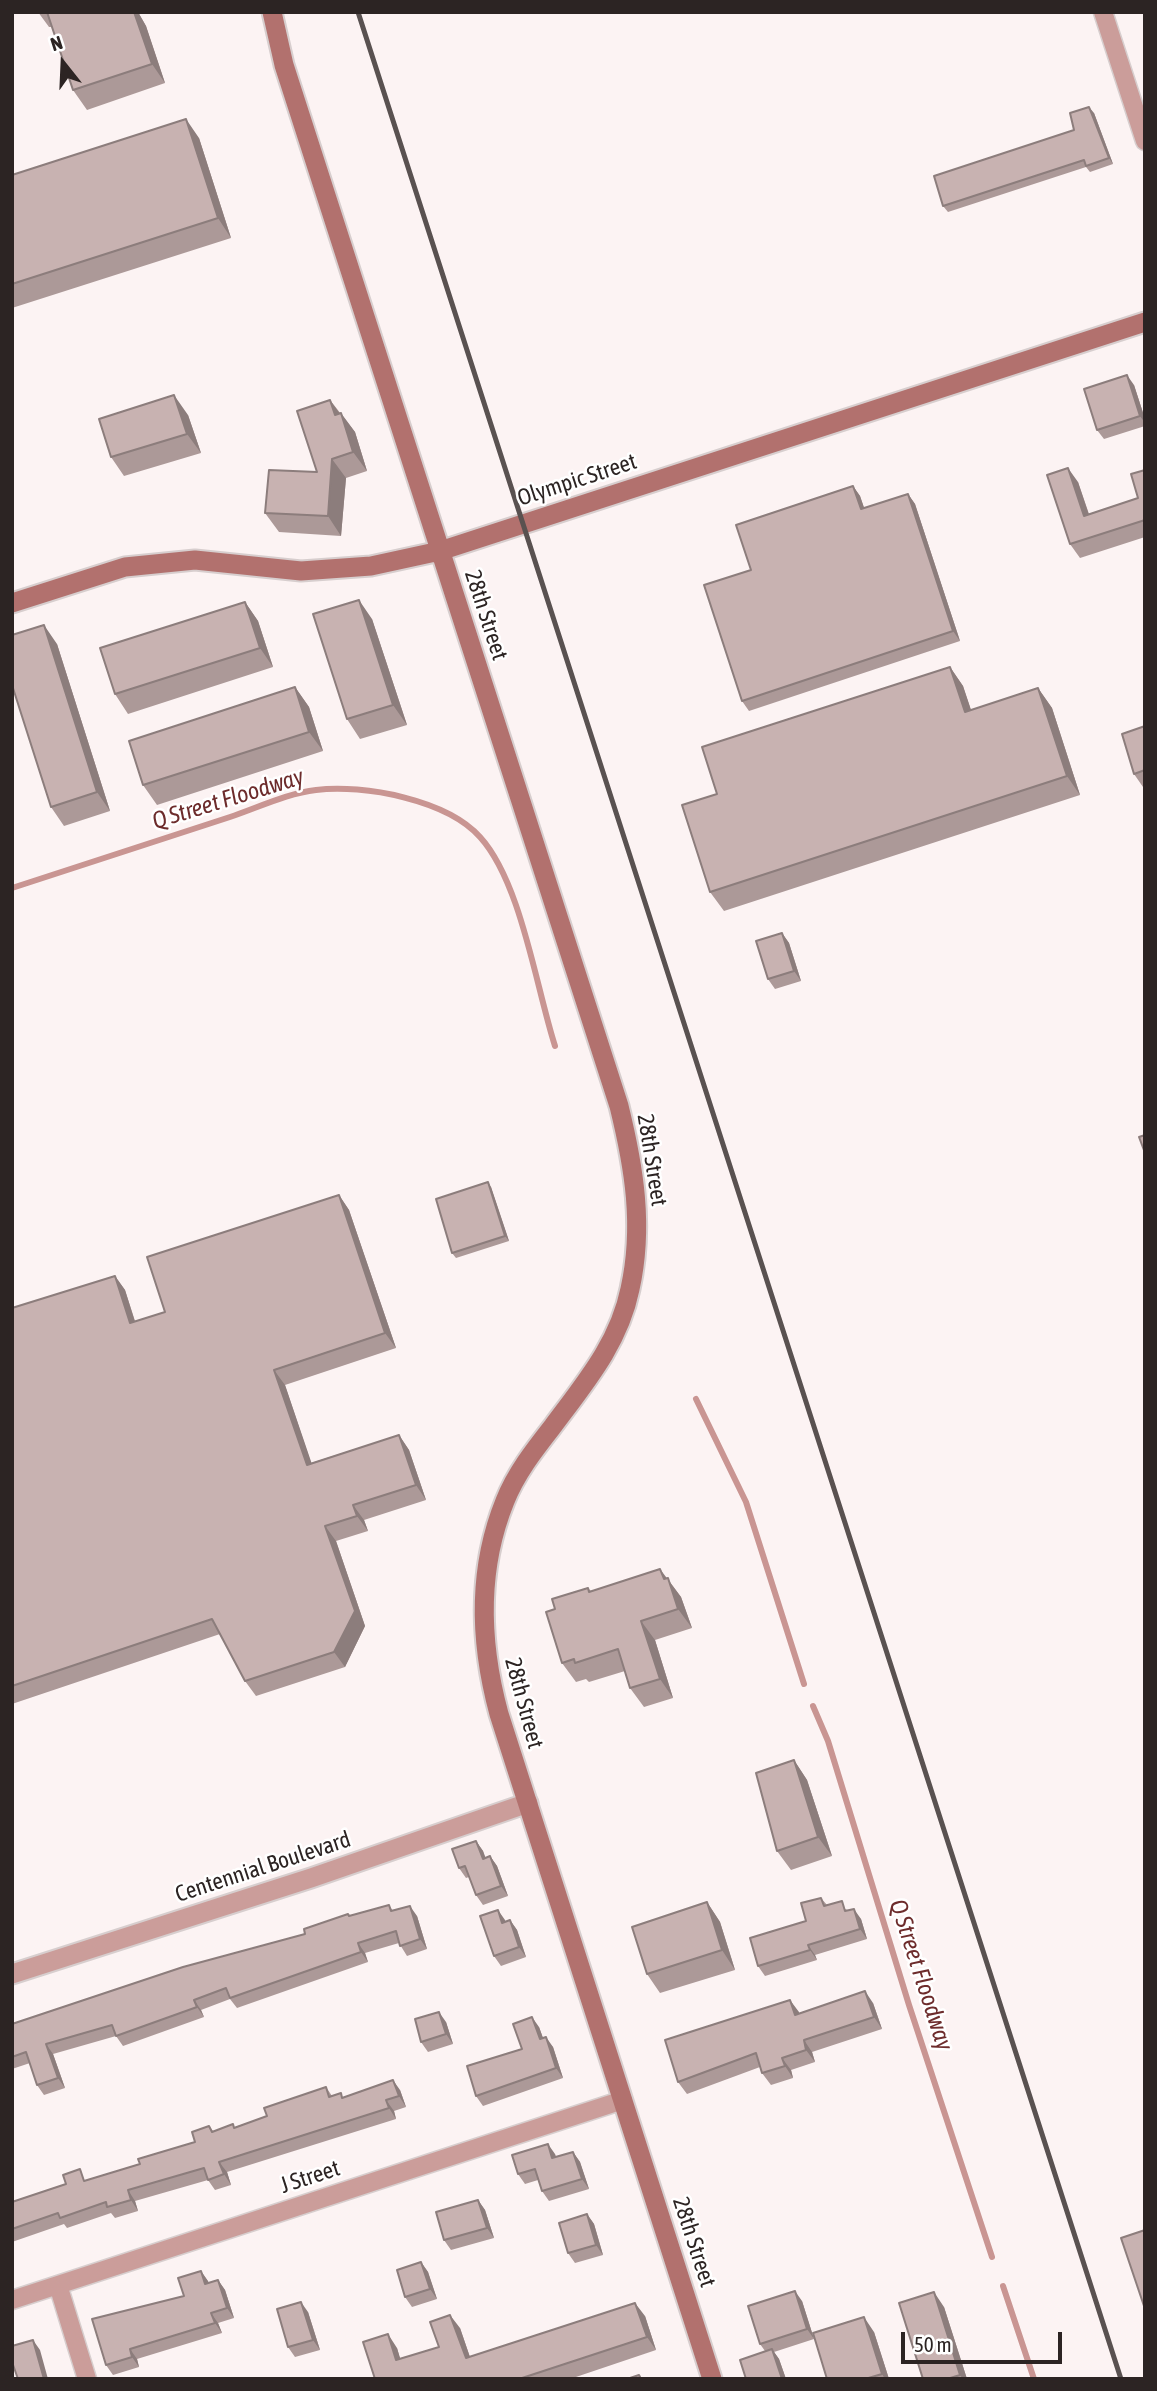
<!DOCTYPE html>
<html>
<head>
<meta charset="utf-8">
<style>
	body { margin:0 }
	#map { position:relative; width:1157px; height:2391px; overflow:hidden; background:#fcf3f3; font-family:"Asap Condensed",sans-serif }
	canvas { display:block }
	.frame { position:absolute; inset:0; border:14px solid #2c2423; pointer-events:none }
	.north { position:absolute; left:28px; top:28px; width:70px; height:70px; -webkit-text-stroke:5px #fff; paint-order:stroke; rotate:342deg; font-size:19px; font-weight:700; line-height:28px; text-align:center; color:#2c2423 }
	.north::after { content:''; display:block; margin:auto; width:24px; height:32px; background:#2c2423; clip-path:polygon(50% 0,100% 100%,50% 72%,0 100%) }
	.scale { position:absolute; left:901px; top:2332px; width:161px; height:32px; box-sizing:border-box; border:4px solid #2c2423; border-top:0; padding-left:9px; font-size:21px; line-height:24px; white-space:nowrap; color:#2c2423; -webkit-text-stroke:5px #fff; paint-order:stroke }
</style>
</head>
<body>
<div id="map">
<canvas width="1157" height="2391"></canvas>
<div class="frame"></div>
<div class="north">N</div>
<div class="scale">50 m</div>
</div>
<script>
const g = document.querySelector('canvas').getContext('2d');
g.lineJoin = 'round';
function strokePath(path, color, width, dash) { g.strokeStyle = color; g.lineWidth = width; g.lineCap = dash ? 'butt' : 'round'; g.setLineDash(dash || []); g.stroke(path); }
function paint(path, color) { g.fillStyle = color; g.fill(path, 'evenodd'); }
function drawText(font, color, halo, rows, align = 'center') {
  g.font = font + ' "Asap Condensed",sans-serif'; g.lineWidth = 5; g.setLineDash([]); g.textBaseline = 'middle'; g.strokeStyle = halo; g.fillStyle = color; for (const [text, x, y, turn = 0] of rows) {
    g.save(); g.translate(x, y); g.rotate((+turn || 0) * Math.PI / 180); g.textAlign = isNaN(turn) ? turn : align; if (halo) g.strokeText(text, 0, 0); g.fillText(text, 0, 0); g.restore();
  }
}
strokePath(new Path2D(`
	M12,888C85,864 157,841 230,817C257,808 288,793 316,790C364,784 447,800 480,837C521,882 536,987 555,1046
	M696,1399L746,1502L804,1684
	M813,1706L828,1741L909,2005L992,2257
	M1003,2286L1034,2379`), '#c99592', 6);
const minor = new Path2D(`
	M1103,12L1145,141
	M58,2285L87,2379
	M12,2300L623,2100`);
const tertiary = new Path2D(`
	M12,1974L311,1878L528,1803`);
const secondary = new Path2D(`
	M272,12L284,65L619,1106C634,1167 644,1226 630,1289C619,1343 585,1383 553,1426C535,1449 516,1473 505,1501C477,1570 480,1644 499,1714L712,2379
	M12,603L125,567L195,560L301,571L371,566L440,551L1145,322`);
strokePath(minor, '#d7cece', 21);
strokePath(tertiary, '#d7cece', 23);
strokePath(secondary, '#d7cece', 23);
strokePath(minor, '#cb9d9a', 18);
strokePath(tertiary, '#cb9d9a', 19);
strokePath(secondary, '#b2716e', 19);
strokePath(new Path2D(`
	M358,12L1121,2379`), '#595150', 5);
paint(new Path2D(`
	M38,12H138L146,26L165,83L87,110L73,90L52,27H49Z
	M1094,113L1113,164L1090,172L1086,167L948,212L943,206L1074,130Z
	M199,138L231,238L12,308V175Z
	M1134,385L1145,419V426L1104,439L1097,430Z
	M330,400L355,432L367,471L346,478L341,536L279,532L265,513L317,472Z
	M188,415L201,453L124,476L111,457Z
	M1145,470V537L1080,558L1070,544L1078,482L1089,514L1138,498Z
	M853,486L860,496L864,508L908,494L915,504L960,641L749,711L742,701L751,570Z
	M245,602L258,621L273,667L128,714L115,694Z
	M372,619L407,725L360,739L347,719Z
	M57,644L110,811L64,826L51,807Z
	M950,667L963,686L971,710L1038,688L1052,708L1080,795L724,911L710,892L717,794Z
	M295,687L309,707L323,751L157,805L143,785Z
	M1145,726V786L1143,787L1134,774Z
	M782,933L789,943L801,981L775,989L768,979Z
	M491,1187L509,1241L456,1258L452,1253Z
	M339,1195L349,1210L396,1348L285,1385L311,1463L399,1435L409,1450L426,1500L364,1520L368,1531L336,1541L365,1626L345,1667L256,1696L245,1681L220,1634L12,1704V1308L115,1276L125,1290L135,1321L165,1312Z
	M667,1578L681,1597L692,1628L655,1640L673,1698L644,1707L630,1688L625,1671L589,1682L586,1679L576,1682L562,1663L555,1609L588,1588L591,1591Z
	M794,1760L807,1780L832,1856L791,1870L777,1851Z
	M476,1841L483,1851L485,1858L490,1856L497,1866L508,1896L483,1905L476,1895L469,1877L466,1878L459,1868Z
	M821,1898L827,1905L848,1910L861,1919L867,1939L815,1955L817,1960L765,1976L758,1966L806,1921Z
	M707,1902L720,1922L735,1970L660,1993L647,1974Z
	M389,1905L393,1911L417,1916L427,1949L407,1956L399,1943L365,1953L368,1962L237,2008L230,1999L201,2010L204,2017L123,2046L116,2036L53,2054L65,2088L44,2095L37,2085L30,2063L12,2069V2024L305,1934L349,1916Z
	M498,1910L505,1922L510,1920L517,1930L526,1957L501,1966L494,1956Z
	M790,2000L799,2014L873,2003L882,2029L812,2052L815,2062L791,2070L793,2078L771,2085L762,2073L760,2067L687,2094L678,2082Z
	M446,2022L453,2044L428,2052L421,2042Z
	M539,2027L543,2038L553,2047L563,2078L483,2106L476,2096L522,2049Z
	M326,2087L332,2096L344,2097L400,2090L406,2107L394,2111L396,2119L227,2172L231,2185L215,2190L208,2180L135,2201L138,2211L115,2218L111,2213L67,2228L64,2224L12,2242V2202L140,2164L195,2142L209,2126L213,2131L235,2127L267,2116Z
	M573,2152L580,2162L589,2189L549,2201L542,2191L538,2180L525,2184L518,2174L555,2154L556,2157Z
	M478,2200L485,2210L494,2238L451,2250L444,2240Z
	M587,2214L594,2224L603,2255L575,2263L568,2253Z
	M421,2262L428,2272L437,2299L412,2307L405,2297Z
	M201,2271L209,2283L218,2280L225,2290L234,2318L218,2323L222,2333L137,2359L139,2367L113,2375L106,2365L184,2296Z
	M802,2301L814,2339L774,2352L779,2359L786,2379H746L765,2351L760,2344Z
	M944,2307L967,2379H923Z
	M308,2312L320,2350L295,2357L288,2347Z
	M645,2316L656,2350L570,2379H375L397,2348L400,2359L439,2347L460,2328L470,2357Z
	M874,2332L889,2379H827Z`), '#ac9998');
paint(new Path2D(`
	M132,12H138L146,26L165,83L152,64Z
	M1089,107L1094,113L1113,164L1109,158Z
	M186,119L199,138L231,238L218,218Z
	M1127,375L1134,385L1145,419V423L1140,416Z
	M174,395L188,415L201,453L187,434Z
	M330,400L343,418L341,413L355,432L367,471L353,452L335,415Z
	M332,459L346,478L341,536L328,516Z
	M1068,468L1078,482L1094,530L1084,516Z
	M853,486L860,496L868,519L861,509Z
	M908,494L915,504L960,641L953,631Z
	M359,600L372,619L407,725L393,705Z
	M245,602L258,621L273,667L260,648Z
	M44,625L57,644L110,811L97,792Z
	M950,667L963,686L978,731L965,712Z
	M295,687L309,707L323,751L309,732Z
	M1038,688L1052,708L1080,795L1067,776Z
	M782,933L789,943L801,981L794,971Z
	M488,1182L491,1187L509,1241L505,1236Z
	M339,1195L349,1210L396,1348L385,1333Z
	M115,1276L125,1290L140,1338L130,1323Z
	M274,1370L285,1385L317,1479L307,1465Z
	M399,1435L409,1450L426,1500L416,1485Z
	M353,1505L364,1520L368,1531L357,1516Z
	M325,1526L336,1541L365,1626L345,1667L334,1652Z
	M660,1569L681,1597L692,1628L678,1609L664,1579Z
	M641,1621L655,1640L673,1698L660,1679Z
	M794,1760L807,1780L832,1856L818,1837Z
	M476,1841L483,1851L490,1869L483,1859Z
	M490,1856L497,1866L508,1896L501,1886Z
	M707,1902L720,1922L735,1970L722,1950Z
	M410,1906L417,1916L427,1949L420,1939Z
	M854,1909L861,1919L867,1939L860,1929Z
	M498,1910L505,1920L509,1933L502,1923Z
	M510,1920L517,1930L526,1957L519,1947Z
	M358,1943L365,1953L368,1962L361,1952Z
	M808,1945L815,1955L817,1960L810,1950Z
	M865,1991L873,2003L882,2029L874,2017Z
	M194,2000L201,2010L204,2017L197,2007Z
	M790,2000L799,2012L803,2027L795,2015Z
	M439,2012L446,2022L453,2044L446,2034Z
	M532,2017L539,2027L547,2049L540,2039Z
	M546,2037L553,2047L563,2078L556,2068Z
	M804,2040L812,2052L815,2062L806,2050Z
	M46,2044L53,2054L65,2088L58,2078Z
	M782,2058L791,2070L793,2078L785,2066Z
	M393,2080L400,2090L406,2107L399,2096Z
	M386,2100L394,2111L396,2119L389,2108Z
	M548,2144L555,2154L559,2168L552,2158Z
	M573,2152L580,2162L589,2189L582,2179Z
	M219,2162L227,2172L231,2185L224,2174Z
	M128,2190L135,2201L138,2211L131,2200Z
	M478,2200L485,2210L494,2238L487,2228Z
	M587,2214L594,2224L603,2255L596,2245Z
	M421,2262L428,2272L437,2299L430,2289Z
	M201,2271L208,2281L212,2294L205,2284Z
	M218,2280L225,2290L234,2318L227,2308Z
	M795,2291L802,2301L814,2339L807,2329Z
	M934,2292L944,2307L967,2379H963L960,2375Z
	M301,2302L308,2312L320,2350L313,2340Z
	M635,2303L645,2316L656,2350L647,2337Z
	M211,2313L218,2323L222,2333L215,2323Z
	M450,2315L460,2328L475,2372L466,2358Z
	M864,2317L874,2332L889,2379H885L882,2374Z
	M388,2334L397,2348L405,2374L396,2360Z
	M33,2340L40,2350L48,2379H44Z
	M130,2349L137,2359L139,2367L132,2357Z
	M772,2349L779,2359L786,2379H782Z`), '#8c7d7c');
const building = new Path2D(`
	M47,12H134L152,64L73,90Z
	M1089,107L1109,158L1086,166L1084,160L943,206L934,176L1074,130L1070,113Z
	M186,119L218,218L12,284V175Z
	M1127,375L1140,416L1097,430L1084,389Z
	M174,395L187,434L111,457L99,419Z
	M330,400L335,415L341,413L353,452L332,459L328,516L265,513L269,470L317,472L297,411Z
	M1068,468L1084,516L1138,498L1131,474L1145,470V520L1070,544L1047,475Z
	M853,486L861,509L908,494L953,631L742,701L704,585L751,570L736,525Z
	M359,600L393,705L347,719L313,614Z
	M245,602L260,648L115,694L100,648Z
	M44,625L97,792L51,807L12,685V635Z
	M950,667L965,712L1038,688L1067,776L710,892L682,805L717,794L702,747Z
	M295,687L309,732L143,785L129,741Z
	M1145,726V770L1134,774L1122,734Z
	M782,933L794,971L768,979L756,941Z
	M1145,1135V1153L1139,1137Z
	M488,1182L505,1236L452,1253L436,1199Z
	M339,1195L385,1333L274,1370L307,1465L399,1435L416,1485L353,1505L357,1516L325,1526L355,1611L334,1652L245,1681L212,1619L12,1686V1308L115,1276L130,1323L165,1312L147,1257Z
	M660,1569L664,1579L668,1578L678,1609L641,1621L660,1679L630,1688L618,1649L575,1663L574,1659L562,1663L546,1612L555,1609L552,1599L588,1588L589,1592Z
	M794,1760L818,1837L777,1851L756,1773Z
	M476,1841L483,1859L490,1856L501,1886L476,1895L465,1866L459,1868L452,1849Z
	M821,1898L824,1906L842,1901L845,1911L854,1909L860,1929L808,1945L810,1950L758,1966L750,1938L806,1921L801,1903Z
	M707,1902L722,1950L647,1974L632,1927Z
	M389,1905L391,1911L410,1906L420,1939L400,1946L396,1931L358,1943L361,1952L230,1998L226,1988L194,2000L197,2007L116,2036L112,2025L46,2044L58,2078L37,2085L26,2052L12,2057V2024L183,1967L305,1934L304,1929L348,1914L349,1916Z
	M498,1910L502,1923L510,1920L519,1947L494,1956L480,1916Z
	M865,1991L874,2017L804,2040L806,2050L782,2058L785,2066L762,2073L756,2053L678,2082L665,2040L790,2000L795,2015Z
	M439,2012L446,2034L421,2042L415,2019Z
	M532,2017L540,2039L546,2037L556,2068L476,2096L467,2066L522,2049L513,2024Z
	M393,2080L399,2096L386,2100L389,2108L219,2162L224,2174L208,2180L204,2168L128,2190L131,2200L107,2207L106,2202L60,2218L58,2213L12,2229V2202L66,2184L63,2175L80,2169L84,2181L140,2164L138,2159L195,2142L192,2132L209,2126L212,2132L233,2124L234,2128L267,2116L264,2108L326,2087L329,2097L341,2093L342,2098Z
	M548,2144L552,2158L573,2152L582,2179L542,2191L535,2169L518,2174L512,2155Z
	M478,2200L487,2228L444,2240L436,2212Z
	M587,2214L596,2245L568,2253L559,2223Z
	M1145,2230V2309L1121,2238Z
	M421,2262L430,2289L405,2297L397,2270Z
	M201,2271L205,2284L218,2280L227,2308L211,2313L215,2323L130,2349L132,2357L106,2365L92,2319L184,2296L178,2278Z
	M795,2291L807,2329L760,2344L748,2306Z
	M934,2292L960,2375L947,2379H923L899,2303Z
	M301,2302L313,2340L288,2347L277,2309Z
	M635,2303L647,2337L519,2379H375L363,2342L388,2334L396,2360L439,2347L430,2322L450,2315L466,2358Z
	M864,2317L882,2374L865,2379H827L813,2333Z
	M33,2340L44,2379H18L12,2362V2346Z
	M772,2349L782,2379H746L740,2360Z
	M639,2375L641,2379H627Z`);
paint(building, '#c8b2b1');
strokePath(building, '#8c7d7c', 2);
drawText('23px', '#2c2423', '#fff', [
	["Olympic Street",577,480,-18],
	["28th Street",486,615,72],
	["28th Street",652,1160,81],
	["28th Street",524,1703,75],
	["Centennial Boulevard",263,1867,-18],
	["J Street",310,2177,-18],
	["28th Street",694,2242,72]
]);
drawText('italic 24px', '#6d2c2c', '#fff', [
	["Q Street Floodway",228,799,-17],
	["Q Street Floodway",921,1975,72]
]);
</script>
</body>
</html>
